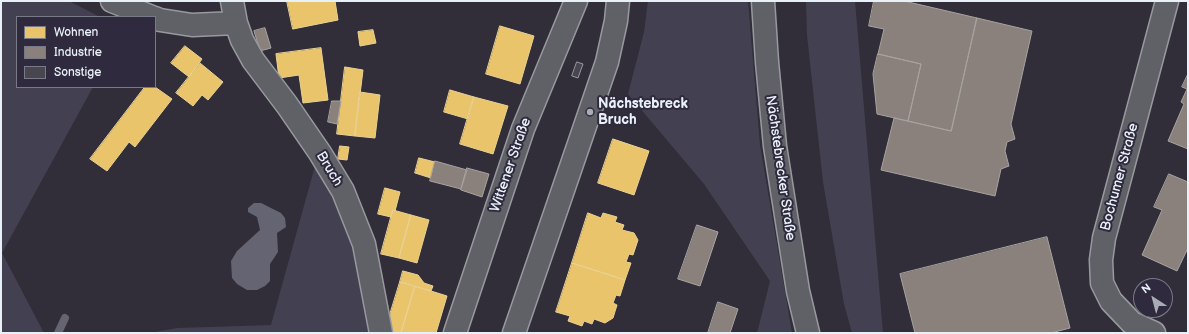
<!DOCTYPE html>
<html>
<head>
<meta charset="utf-8">
<style>
	body { margin:0 }
	#map { position:relative; width:1189px; height:334px; overflow:hidden; background:#312e39; font-family:"Balsamiq Sans",sans-serif }
	canvas { display:block }
	.frame { position:absolute; inset:0; border:2px solid #e8f1f8; pointer-events:none }
	.legend { position:absolute; left:16px; top:16px; width:140px; height:72px; box-sizing:border-box; background:#2f2a3d; border:1px solid #797a88; margin:0; padding:5px 7px; list-style:none; font-size:12px; color:#e8f1f8 }
	.legend li { display:flex; align-items:center; gap:8px; height:20px }
	.legend b { width:20px; border:1px solid #797a88 }
	.north { position:absolute; left:1133px; top:278px; width:40px; height:40px; box-sizing:border-box; background:#2f2a3d; border:1px solid #797a88; border-radius:50%; rotate:324deg; font-size:11px; font-weight:700; line-height:16px; text-align:center; color:#e8f1f8 }
	.north::after { content:''; display:block; margin:auto; width:14px; height:18px; background:#a8adb5; clip-path:polygon(50% 0,100% 100%,50% 72%,0 100%) }
</style>
</head>
<body>
<div id="map">
<canvas width="1189" height="334"></canvas>
<div class="frame"></div>
<ul class="legend">
<li><b style="height:11px;background:#e9c46a"></b>Wohnen</li>
<li><b style="height:11px;background:#8a817c"></b>Industrie</li>
<li><b style="height:11px;background:#48464e"></b>Sonstige</li>
</ul>
<div class="north">N</div>
</div>
<script>
const g = document.querySelector('canvas').getContext('2d');
g.lineJoin = 'round';
function paint(path, color) { g.fillStyle = color; g.fill(path, 'evenodd'); }
function strokePath(path, color, width, dash) { g.strokeStyle = color; g.lineWidth = width; g.lineCap = dash ? 'butt' : 'round'; g.setLineDash(dash || []); g.stroke(path); }
function drawText(font, color, halo, rows, align = 'center') {
  g.font = font + ' "Balsamiq Sans",sans-serif'; g.lineWidth = 4; g.setLineDash([]); g.textBaseline = 'middle'; g.strokeStyle = halo; g.fillStyle = color; for (const [text, x, y, turn = 0] of rows) {
    g.save(); g.translate(x, y); g.rotate((+turn || 0) * Math.PI / 180); g.textAlign = isNaN(turn) ? turn : align; if (halo) g.strokeText(text, 0, 0); g.fillText(text, 0, 0); g.restore();
  }
}
paint(new Path2D(`
	M1,1H69L100,17H17V87H93L2,253L44,333H1Z
	M648,1H748L760,145L792,333H757L770,281L704,184L628,94L644,32Z
	M806,1H855L883,333H852L844,304L823,182L807,35Z
	M315,166L338,203L351,237L372,333H150L177,328L271,325Z`), '#434151');
paint(new Path2D(`
	M254,203H261L281,213L285,218L286,227L277,233L278,252L270,264V281L265,286L257,290H247L237,284L232,278L231,261L237,251L260,230L257,217L248,212V208Z`), '#646472');
const homes = new Path2D(`
	M287,1H335L338,20L293,29Z
	M500,26L534,36L520,84L486,74Z
	M373,30L376,43L360,46L358,32Z
	M185,46L202,59L189,77L171,63Z
	M321,48L328,100L303,103L299,75L279,78L276,54Z
	M200,63L223,82L208,100L202,95L193,106L176,93Z
	M345,67L363,70L355,136L337,134Z
	M145,87H155L172,99L135,147L129,142L107,171L90,159Z
	M450,90L474,97L468,119L444,112Z
	M360,92L380,95L375,138L355,136Z
	M474,97L508,106L493,154L460,144Z
	M613,139L649,151L634,195L598,183Z
	M340,146L349,147L347,160L338,159Z
	M419,158L435,162L431,178L415,173Z
	M385,188L400,192L395,211L393,210L391,217L378,214Z
	M393,210L411,215L399,258L381,254Z
	M588,213L601,218L603,213L617,217L615,222L624,225L622,230L634,233L638,240L633,255L629,254L626,262L631,263L625,280L572,263Z
	M411,215L429,220L417,263L399,258Z
	M572,263L625,280L620,296L616,295L613,303L617,305L613,318L605,323L594,319L592,324L584,321L582,326L568,321L570,316L556,312Z
	M403,271L418,275L424,283L433,286L431,291L400,282Z
	M400,282L415,286L401,333H392L385,331Z
	M415,286L447,296L436,333H401Z`);
paint(homes, '#e9c46a');
strokePath(homes, '#e9d295', 1);
const industry = new Path2D(`
	M874,1H904L977,18L951,131L908,121L921,64L878,54L884,29L869,26Z
	M977,18L1032,31L1011,124L1015,139L1007,142L1005,151L1009,166L1001,169L995,196L881,170L894,118L951,131Z
	M265,28L271,48L260,51L254,31Z
	M878,54L921,64L908,121L877,114L873,74Z
	M1188,74V149L1168,141L1184,104L1181,102L1187,89L1182,87Z
	M332,101H341L337,124L328,122Z
	M435,161L467,170L461,189L430,181Z
	M467,168L489,174L482,197L461,190Z
	M1169,174L1188,182V248L1177,271L1142,255L1162,210L1154,207Z
	M697,225L718,232L700,286L678,279Z
	M1047,237L1070,328L1051,333H915L900,274Z
	M718,302L738,309L730,333H708Z`);
paint(industry, '#8a817c');
strokePath(industry, '#a6a3a1', 1);
strokePath(new Path2D(`
	M58,333L65,318`), '#646472', 8);
const building = new Path2D(`
	M577,62L583,64L578,78L572,76Z`);
paint(building, '#48464e');
strokePath(building, '#98999f', 1);
const minor = new Path2D(`
	M112,1L152,17
	M232,1L236,23L242,40L253,60L287,105L320,153L343,191L364,244L381,333
	M155,18L160,20L192,25L236,23
	M455,333L523,129L576,1
	M514,333L607,62L616,21L618,1
	M1154,333L1132,323L1111,301L1102,283L1101,260L1104,238L1167,1`);
const secondary = new Path2D(`
	M763,1L767,62L775,146L798,291L808,333`);
strokePath(minor, '#98999f', 25);
strokePath(secondary, '#98999f', 25);
strokePath(minor, '#606067', 22);
strokePath(secondary, '#606067', 22);
for (const [x, y, r, color] of [
	[590,112,4,"#a8adb5"]
]) { const dot = new Path2D(); dot.arc(x, y, r, 0, 2 * Math.PI); g.fillStyle = color; g.fill(dot); strokePath(dot, '#2f2a3d', 1.5); }
drawText('bold 14px', '#e8f1f8', '#2f2a3d', [
	["Nächstebreck",598,104],
	["Bruch",598,120]
], 'left');
drawText('14px', '#e8f1f8', '#2f2a3d', [
	["Wittener Straße",511,165,-71],
	["Nächstebrecker Straße",780,168,82],
	["Bruch",329,169,59],
	["Bochumer Straße",1120,177,-75]
]);
</script>
</body>
</html>
